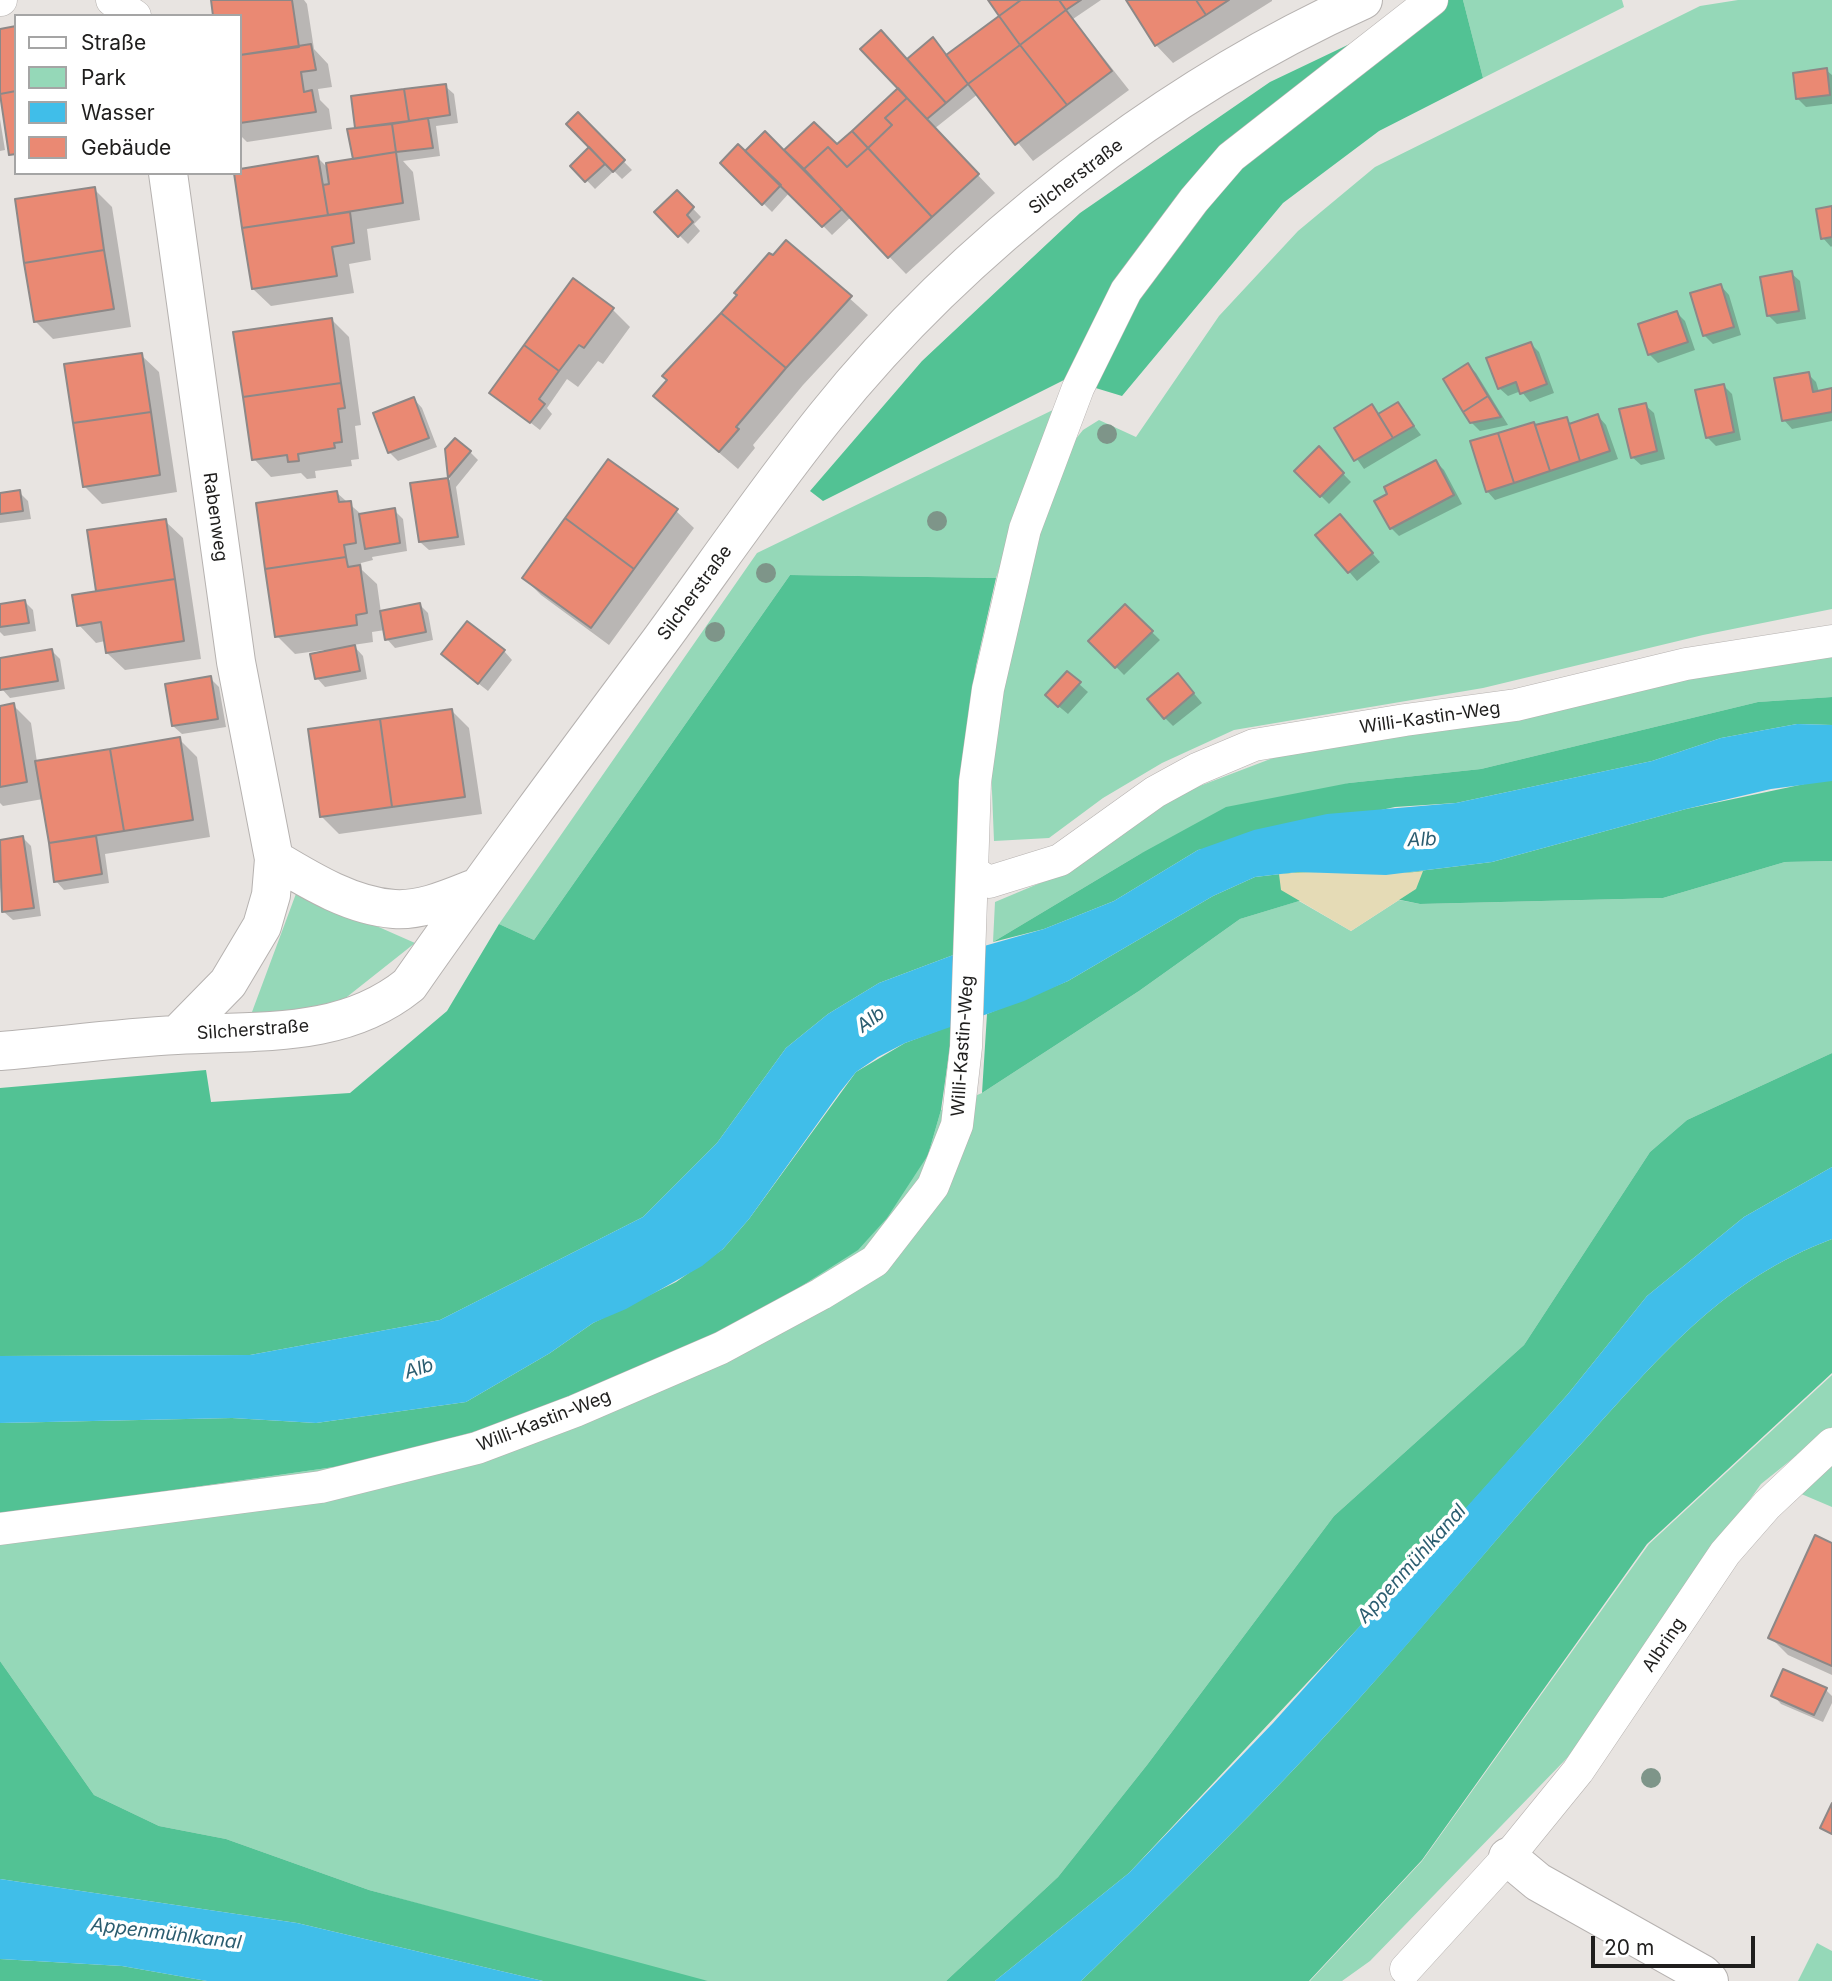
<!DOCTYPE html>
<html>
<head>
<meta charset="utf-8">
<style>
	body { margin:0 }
	#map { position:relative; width:1832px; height:1981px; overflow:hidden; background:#e8e4e1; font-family:Inter,sans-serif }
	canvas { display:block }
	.legend { position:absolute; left:14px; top:14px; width:228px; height:161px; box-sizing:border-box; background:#fff; border:2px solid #a5a5a5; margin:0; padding:9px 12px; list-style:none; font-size:21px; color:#1f1e1d }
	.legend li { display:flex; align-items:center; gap:14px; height:35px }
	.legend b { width:35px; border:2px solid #a5a5a5 }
	.scale { position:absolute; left:1591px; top:1936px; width:164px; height:32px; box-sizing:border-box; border:4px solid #1f1e1d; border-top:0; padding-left:9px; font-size:21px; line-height:24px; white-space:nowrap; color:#1f1e1d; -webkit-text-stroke:5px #fff; paint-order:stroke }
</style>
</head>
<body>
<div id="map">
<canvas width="1832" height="1981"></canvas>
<ul class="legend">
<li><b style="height:9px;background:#fff"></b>Straße</li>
<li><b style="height:19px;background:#95d8b8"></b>Park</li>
<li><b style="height:19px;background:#40bee9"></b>Wasser</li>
<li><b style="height:19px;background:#ea8973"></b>Gebäude</li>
</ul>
<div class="scale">20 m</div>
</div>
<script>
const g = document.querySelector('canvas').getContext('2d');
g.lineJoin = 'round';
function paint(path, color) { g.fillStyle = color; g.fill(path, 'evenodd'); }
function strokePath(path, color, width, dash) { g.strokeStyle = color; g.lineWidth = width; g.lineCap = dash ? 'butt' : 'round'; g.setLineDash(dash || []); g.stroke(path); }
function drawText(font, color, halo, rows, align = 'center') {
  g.font = font + ' Inter,sans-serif'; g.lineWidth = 7; g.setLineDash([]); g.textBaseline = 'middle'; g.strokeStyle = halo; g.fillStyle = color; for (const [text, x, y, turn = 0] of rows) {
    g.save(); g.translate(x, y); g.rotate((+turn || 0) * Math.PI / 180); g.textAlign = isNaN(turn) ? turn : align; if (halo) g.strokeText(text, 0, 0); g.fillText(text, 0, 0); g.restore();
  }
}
paint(new Path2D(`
	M1463,0H1622L1624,7L1483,78Z
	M1738,0H1832V609L1703,635L1483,688L1234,730L1162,763L1103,798L1049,838L994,841L991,767L1000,697L1058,461L1083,430L1099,420L1136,437L1219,316L1298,231L1375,167L1700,6Z
	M1057,408L996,578L790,575L534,940L499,924L757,553Z
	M1832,657V697L1758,702L1481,769L1349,783L1140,854L993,942L995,902L1064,873L1148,813L1197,787L1273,758L1318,746L1510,721L1686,678Z
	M1832,861V1053L1687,1120L1650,1152L1524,1345L1334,1516L1147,1765L1058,1877L946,1981H708L688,1978L369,1890L226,1839L159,1826L94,1795L0,1661V1515L369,1462L928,1155L941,1110L982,1093L1139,991L1240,919L1299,901L1351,931L1399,900L1420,904L1663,898L1785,862Z
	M297,891L415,943L338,1004L249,1020Z
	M1832,1375V1427L1761,1484L1568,1757L1370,1961L1342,1981H1310L1422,1861L1649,1544Z
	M1832,1461V1507L1799,1493Z
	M1817,1943L1832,1951V1981H1798Z`), '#95d8b8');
paint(new Path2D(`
	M1442,0H1463L1483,78L1379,131L1283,203L1122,396L1066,379L823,501L810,491L922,361L1080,213L1270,82Z
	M790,575L996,578L976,666L965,744L956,954L879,983L828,1014L786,1048L717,1143L643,1217L440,1320L250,1355L0,1356V1088L206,1070L211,1102L350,1093L447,1011L499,924L534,940Z
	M1832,697V725L1797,724L1721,738L1652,761L1456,803L1395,807L1198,850L1114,901L1044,929L993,942L1140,854L1226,807L1349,783L1481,769L1758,702Z
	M1828,779L1832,781V861L1785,862L1663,898L1420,904L1371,894L1319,895L1240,919L1139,991L982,1093L987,1014L1068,981L1213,896L1255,877L1298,872L1386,875L1492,862L1686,809Z
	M953,1025L941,1110L928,1155L887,1218L858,1250L723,1336L511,1421L369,1462L0,1515V1423L232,1418L316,1423L466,1402L550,1353L593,1323L676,1282L723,1249L749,1219L856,1072L905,1043Z
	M1832,1053V1167L1744,1217L1647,1296L1568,1394L1393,1591L1129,1873L995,1981H946L1058,1877L1147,1765L1334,1516L1524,1345L1650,1152L1687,1120Z
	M1832,1239V1373L1647,1544L1422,1860L1309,1981H1081C1172,1893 1263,1805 1348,1711C1430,1620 1507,1524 1590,1434C1665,1351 1724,1280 1832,1239Z
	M0,1661L94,1795L159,1826L226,1839L369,1890L708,1981H543L297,1923L0,1879Z
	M0,1959L122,1966L207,1981H0Z`), '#52c294');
paint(new Path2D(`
	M1423,871L1416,889L1351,931L1281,890L1279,874C1327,869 1375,877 1423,871Z`), '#e5dbb6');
paint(new Path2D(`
	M1797,724L1832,725V781L1771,789L1686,809L1492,862L1386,875L1298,872L1255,877L1213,896L1068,981L1024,1001L905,1043L878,1057L856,1072L840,1092L749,1219L723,1249L702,1266L626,1309L593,1323L550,1353L466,1402L316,1423L232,1418L0,1423V1356L250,1355L440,1320L643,1217L717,1143L786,1048L828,1014L879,983L956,954L1044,929L1114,901L1198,850L1254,830L1327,814L1456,803L1652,761L1721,738Z
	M1832,1167V1239C1724,1280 1665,1351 1590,1434C1507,1524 1430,1621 1348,1711C1263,1805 1172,1893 1081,1981H995L1129,1873L1273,1723L1568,1394L1647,1296L1744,1217Z
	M0,1879L297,1923L543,1981H207L122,1966L0,1959Z`), '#40bee9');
paint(new Path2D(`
	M212,0H304L307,4L314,49L328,64L332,87L318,89L320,100L329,109L332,129L247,142L240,135V16Z
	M990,0H1101L1073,19L1129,90L1033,161L978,94L934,129L995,193L906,274L851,217L832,235L790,192L772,212L723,163L745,153L784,152L814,124L837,147L900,88L908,61L933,39L948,56L1001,16Z
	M1129,0H1272V1L1173,63L1156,45Z
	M1826,70L1832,75V104L1806,107L1798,99Z
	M445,86L454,94L458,123L436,126L440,156L403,161L413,172L420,220L367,229L371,260L349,264L354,293L271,306L253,289L236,173L318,158L329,169L355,160L357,130L353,98Z
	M578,115L632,170L622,179L614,171L595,189L573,166L592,147Z
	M0,119L5,150L0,151Z
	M94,189L112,207L131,327L53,339L35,321Z
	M677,192L701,217L694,224L700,231L688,244L656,212Z
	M1832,208V246L1831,247L1823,238Z
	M787,242L868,315L803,385L753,445L755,448L738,469L673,413L739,295Z
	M1791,273L1800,281L1806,319L1777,324L1768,315Z
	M1721,286L1729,295L1741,335L1713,344L1704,335Z
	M613,310L630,327L603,364L598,361L578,387L567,379L547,408L552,414L540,430L491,392Z
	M1677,313L1685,321L1695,350L1658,363L1649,354Z
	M331,319L349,337L361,425L355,426L359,459L351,460L352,466L315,471L316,478L307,479L301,473L271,477L254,459Z
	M1531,344L1539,352L1554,393L1530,402L1521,391L1508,396L1499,388Z
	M141,355L159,372L177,492L102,504L84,486Z
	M1468,365L1476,373L1508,425L1480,431L1471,422Z
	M1808,374L1816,382L1819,392L1832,390V421L1792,429L1784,420Z
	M1724,386L1732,394L1741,440L1716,446L1707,437Z
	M414,399L422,408L437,447L398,461L390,453L376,414Z
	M1398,404L1421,435L1364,469L1336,429L1372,406L1380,415Z
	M1645,405L1654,413L1665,459L1641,465L1632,457Z
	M1598,416L1606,425L1618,459L1495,500L1487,491L1534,424L1537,427L1566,419L1572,425Z
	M446,449L470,452L478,460L456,487L465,545L429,550L420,542L412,485L450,480Z
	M1319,449L1351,482L1329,504L1296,471Z
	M1436,462L1444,470L1462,504L1399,536L1391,528Z
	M19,492L28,501L31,519L0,523V495Z
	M337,493L362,515L394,510L403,519L407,551L372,557L373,560L361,563L362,570L377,584L381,613L420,605L428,613L433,640L395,648L387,639L385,630L372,632L373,642L353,645L363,656L367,679L325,687L317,678L324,650L295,654L277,636Z
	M676,511L694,528L609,645L541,595L524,578Z
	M165,521L183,538L201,659L125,670L107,653L105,641L96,643L79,625L98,592L89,532Z
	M1348,525L1380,562L1357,581L1318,535Z
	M25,602L33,610L36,631L4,636L0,632V605Z
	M1125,606L1160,640L1124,675L1091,641Z
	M52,651L60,659L65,689L10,698L2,689L0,660Z
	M504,651L512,660L488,691L451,662Z
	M210,678L219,687L226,727L182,734L173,726Z
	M1079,684L1088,692L1068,714L1056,704Z
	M1186,684L1202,703L1173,726L1165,718Z
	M13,705L31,723L37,762L179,739L197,757L210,837L105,854L109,883L64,890L56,881L43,799L3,806L0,803V707Z
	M452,711L469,728L482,814L339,834L322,817Z
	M23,838L31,846L41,916L13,920L4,912L0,887V841Z
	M1832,1545V1675L1788,1655L1770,1637Z
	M1826,1690L1832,1696V1703L1823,1722L1781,1704L1773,1695Z`), '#0003');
const building = new Path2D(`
	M211,0H292L299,47L240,55V16H213Z
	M988,0H1021L999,16Z
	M1021,0H1059L1066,10L1020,45L999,16Z
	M1059,0H1081L1066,10Z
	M1126,0H1196L1206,15L1155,46Z
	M1196,0H1229L1206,15Z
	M1066,10L1112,71L1067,105L1020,45Z
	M999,16L1020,45L968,84L946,55Z
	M16,26V91L0,94V29Z
	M881,30L946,103L927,119L860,49Z
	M933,37L968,84L946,103L907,59Z
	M311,44L316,70L301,72L304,92L312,90L316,112L240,123V55Z
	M1020,45L1067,105L1015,145L968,84Z
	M1827,68L1830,95L1796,99L1793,73Z
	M446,84L450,115L409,121L404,89Z
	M898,88L907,98L885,118L892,125L868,148L852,131Z
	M404,89L409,121L355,128L351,96Z
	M16,91V154L9,155L0,94Z
	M907,98L979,174L932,217L868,148L892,125L885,118Z
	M578,112L625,160L613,172L566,124Z
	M428,118L433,148L396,152L392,124Z
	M814,122L837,144L852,131L868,148L847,167L828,147L804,169L784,150Z
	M392,124L396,152L353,159L347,129Z
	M765,131L842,209L822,227L745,151Z
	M738,144L781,185L762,205L720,163Z
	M589,147L605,164L585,182L570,166Z
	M828,147L847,167L868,148L932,217L888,258L804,169Z
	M396,152L403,203L328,215L323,185L329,184L326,163Z
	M318,156L328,215L242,228L234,173H240V169Z
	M95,187L104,250L24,263L15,199Z
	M677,190L694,207L687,215L693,222L678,237L654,212Z
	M1832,206V237L1821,239L1816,209Z
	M350,212L354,243L332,247L337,276L252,289L242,228Z
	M786,240L852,296L786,368L721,313L737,295L734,293L769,253L773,255Z
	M104,250L114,309L34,322L24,263Z
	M1792,271L1799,311L1767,316L1760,277Z
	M573,278L614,308L584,348L579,345L559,371L524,345Z
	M1721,284L1734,327L1703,336L1690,293Z
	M1677,311L1688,342L1648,355L1638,324Z
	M721,313L786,368L736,427L739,429L719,452L653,396L667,380L662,376Z
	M332,318L341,383L243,397L233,332Z
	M1531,342L1547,384L1520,394L1516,382L1498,389L1486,358Z
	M524,345L559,371L539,399L545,404L530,423L489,393Z
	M142,353L151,412L73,423L64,364Z
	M1468,363L1488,396L1463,412L1443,379Z
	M1809,372L1813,392L1832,388V412L1782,421L1774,378Z
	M341,383L345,408L338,409L342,442L334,443L335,448L298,454L299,461L288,462L287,455L252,460L243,397Z
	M1724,384L1734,432L1706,438L1695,390Z
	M1488,396L1501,417L1470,423L1463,412Z
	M414,397L429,438L388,453L373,413Z
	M1398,402L1414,426L1393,438L1378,414Z
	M1646,403L1657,451L1631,458L1619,409Z
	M1372,404L1393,438L1354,461L1334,428Z
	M151,412L160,475L83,487L73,423Z
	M1598,414L1610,451L1580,461L1569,424Z
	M1567,417L1580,461L1550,471L1535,425Z
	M1534,422L1550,471L1514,483L1498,433Z
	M1498,433L1514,483L1486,492L1470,441Z
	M455,438L471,451L448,478L445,449Z
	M1319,446L1344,473L1320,497L1294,471Z
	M608,459L678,509L634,569L565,518Z
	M1436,460L1454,495L1390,529L1374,501L1387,494L1384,487Z
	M448,478L458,537L419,542L410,483Z
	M20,490L23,511L0,514V493Z
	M337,491L339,502L351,501L356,543L344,545L346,557L265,569L256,503Z
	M395,508L400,543L365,549L359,514Z
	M1340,514L1373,553L1348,573L1315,535Z
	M565,518L634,569L591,628L522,578Z
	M166,519L175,579L96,591L87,530Z
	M346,557L348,567L360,565L367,613L356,615L357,625L275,637L265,569Z
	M175,579L184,641L106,653L101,622L77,626L72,595Z
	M25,600L29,623L0,627V604Z
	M420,603L426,632L385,640L380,611Z
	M1125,604L1153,631L1115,668L1088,641Z
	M467,621L505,650L478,684L441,654Z
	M355,645L360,671L315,679L310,654Z
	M52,649L58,681L0,690V658Z
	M1067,671L1081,682L1058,707L1045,695Z
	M1178,673L1194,693L1164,719L1147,699Z
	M211,676L218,719L172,726L165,684Z
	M14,703L27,782L0,787V706Z
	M452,709L465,797L392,807L380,719Z
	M380,719L392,807L320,817L308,729Z
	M180,737L193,820L124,831L110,749Z
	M110,749L124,831L49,843L35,761Z
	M23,836L34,908L2,912L0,840Z
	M96,836L102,874L54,882L49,843Z
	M1815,1535L1832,1543V1666L1768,1638Z
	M1783,1669L1827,1688L1814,1715L1771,1696Z
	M1832,1803V1834L1820,1828Z`);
paint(building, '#ea8973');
strokePath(building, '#8d8887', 2);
const service = new Path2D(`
	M0,0H1
	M112,0L135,16
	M973,872L989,882L1060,860L1155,792L1197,769L1254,745L1405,720L1516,705L1686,664L1832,641
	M0,1529L321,1487L477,1448L575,1411L721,1348L821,1294L875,1261L933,1186L957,1125L966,1047L975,782L988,689L1025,529L1078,388L1126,291L1194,200L1231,157L1432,0
	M1406,1969L1508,1857L1578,1771L1725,1553L1767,1505L1832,1444`);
const minor = new Path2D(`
	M168,173L236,662L274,859L271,895L262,926L228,983L177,1035
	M274,859C309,880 351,906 394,909C423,911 452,897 478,887
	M0,1051C59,1046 118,1038 177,1035C258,1030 342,1039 409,985C490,869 575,755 660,641C715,566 768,488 826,416C961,247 1166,88 1363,0
	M1508,1857L1538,1882L1702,1974L1709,1981`);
strokePath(service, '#b6b2b0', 33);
strokePath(minor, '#b6b2b0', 40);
strokePath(service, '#fff', 32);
strokePath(minor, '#fff', 38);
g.fillStyle = '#7e9589';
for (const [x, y] of [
	[1107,434],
	[937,521],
	[766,573],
	[715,632],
	[1651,1778]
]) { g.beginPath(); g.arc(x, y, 10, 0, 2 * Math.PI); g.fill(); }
drawText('18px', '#1f1e1d', '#fff', [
	["Silcherstraße",1076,177,-37],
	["Rabenweg",215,517,82],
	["Silcherstraße",695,593,-54],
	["Willi-Kastin-Weg",1430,718,-8],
	["Silcherstraße",253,1030,-4],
	["Willi-Kastin-Weg",963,1046,-86],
	["Willi-Kastin-Weg",544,1421,-21],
	["Albring",1664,1645,-56]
]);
drawText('italic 19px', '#2b5d70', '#fff', [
	["Alb",1422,840,-2],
	["Alb",871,1020,-36],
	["Alb",419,1369,-17],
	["Appenmühlkanal",1412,1564,-48],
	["Appenmühlkanal",166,1934,7]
]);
</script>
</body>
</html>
